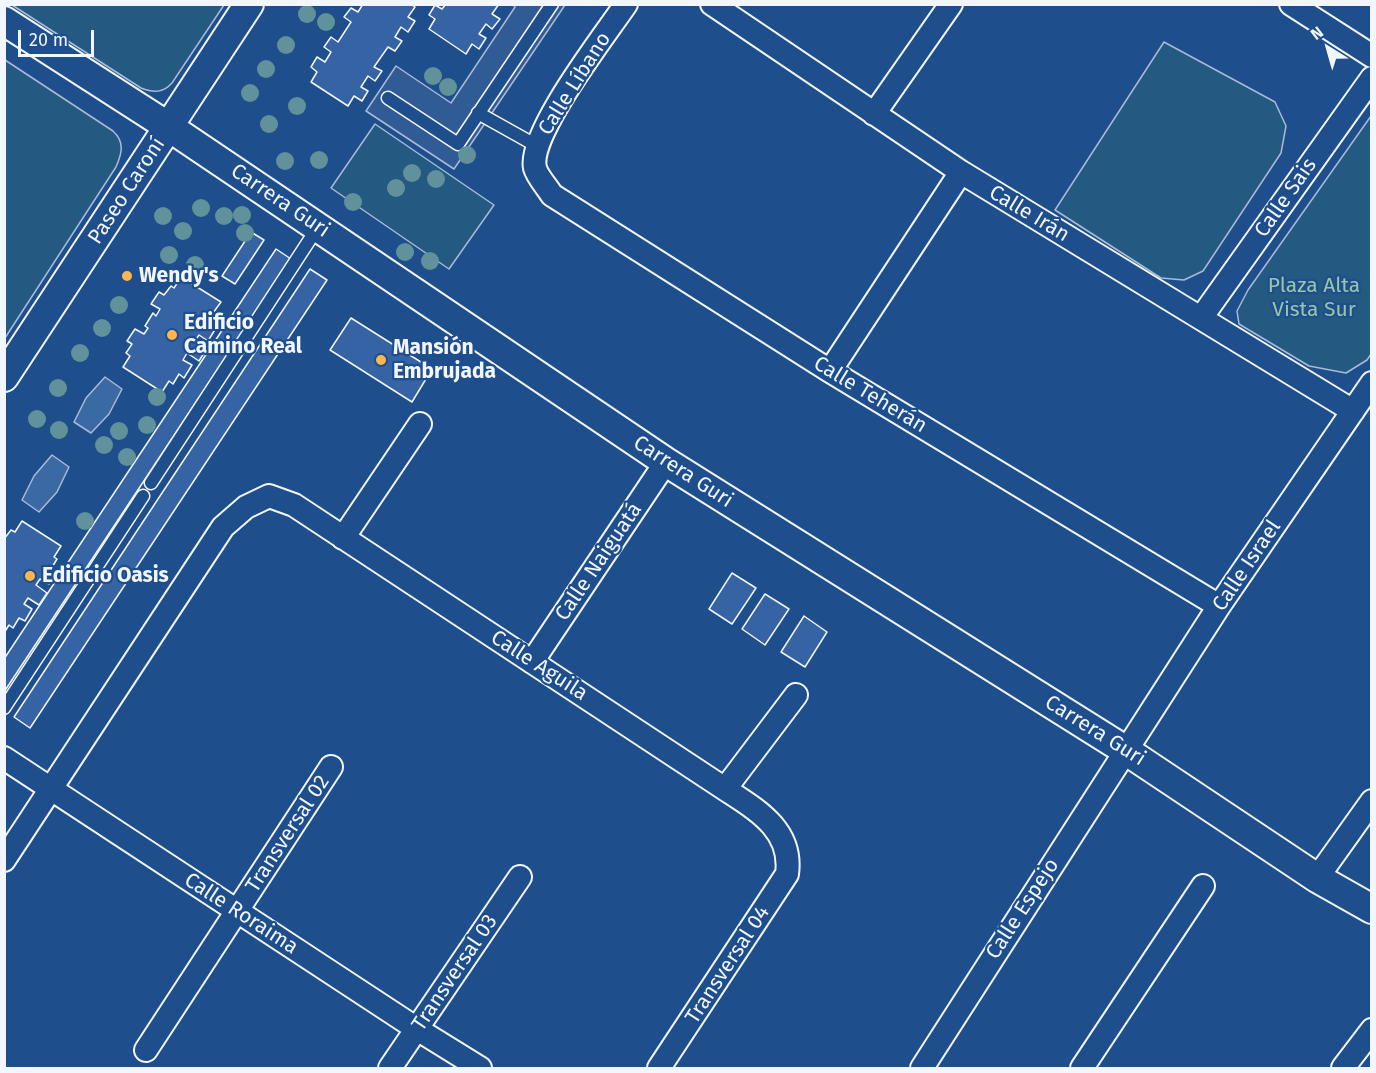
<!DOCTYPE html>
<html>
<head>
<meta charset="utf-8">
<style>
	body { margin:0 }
	#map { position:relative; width:1376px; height:1073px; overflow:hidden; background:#1f4e8c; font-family:"Fira Sans",sans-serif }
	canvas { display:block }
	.frame { position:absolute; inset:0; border:6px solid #f2f6ff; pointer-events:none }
	.north { position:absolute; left:1298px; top:18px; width:60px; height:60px; -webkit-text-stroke:4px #1f4e8c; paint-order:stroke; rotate:323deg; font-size:16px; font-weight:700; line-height:24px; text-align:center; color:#f2f6ff }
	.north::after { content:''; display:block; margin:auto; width:21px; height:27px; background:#f2f6ff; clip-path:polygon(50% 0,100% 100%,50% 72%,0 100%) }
	.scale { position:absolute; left:18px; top:30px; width:76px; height:27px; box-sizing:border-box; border:3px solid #f2f6ff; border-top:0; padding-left:8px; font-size:18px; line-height:21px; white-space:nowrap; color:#f2f6ff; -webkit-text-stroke:4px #1f4e8c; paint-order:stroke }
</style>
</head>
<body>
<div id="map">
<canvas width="1376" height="1073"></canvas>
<div class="frame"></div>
<div class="north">N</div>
<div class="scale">20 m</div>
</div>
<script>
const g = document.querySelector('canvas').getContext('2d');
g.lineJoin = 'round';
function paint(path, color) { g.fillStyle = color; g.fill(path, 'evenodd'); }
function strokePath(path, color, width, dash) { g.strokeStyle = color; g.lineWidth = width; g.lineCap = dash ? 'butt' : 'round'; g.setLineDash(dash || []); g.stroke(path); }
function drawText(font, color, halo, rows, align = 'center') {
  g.font = font + ' "Fira Sans",sans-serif'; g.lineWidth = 4.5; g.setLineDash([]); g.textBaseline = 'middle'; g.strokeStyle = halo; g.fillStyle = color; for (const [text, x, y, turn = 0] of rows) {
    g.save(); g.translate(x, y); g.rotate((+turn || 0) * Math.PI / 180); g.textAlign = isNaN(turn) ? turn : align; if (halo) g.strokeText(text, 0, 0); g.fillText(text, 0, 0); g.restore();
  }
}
const green = new Path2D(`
	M12,5L224,4V5L172,83C163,93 154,93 141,88Z
	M1164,42L1275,102L1286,126L1281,153L1203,271L1184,280L1161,278L1055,210Z
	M5,60L113,131C125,142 122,153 116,167L5,338Z
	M1371,116V354L1367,360L1346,373L1309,366L1239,324L1237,311L1248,290Z
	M375,124L494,205L449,269L331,188Z`);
paint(green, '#245a82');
strokePath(green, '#a8bbd7', 1.5);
const parking = new Path2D(`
	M513,5H565L454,169L366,111L396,66L451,103L515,7Z`);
paint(parking, '#305b95');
strokePath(parking, '#a8bbd7', 1.5);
const water = new Path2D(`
	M105,377L122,389L109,414L91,433L74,422L86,398Z
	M52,455L69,467L57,492L39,512L22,500L34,476Z`);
paint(water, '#3b69a3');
strokePath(water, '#a8bbd7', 1.5);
const building = new Path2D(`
	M363,4H411L415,7L408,17L415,21L408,32L401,27L395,37L402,41L395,51L388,47L374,67L382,71L375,81L368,76L361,87L368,91L362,101L354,96L348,106L311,82L317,72L311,67L317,57L325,62L331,52L324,47L331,37L338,42L351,22L344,17L351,8L358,12Z
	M499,4L492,14L500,19L492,29L486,24L479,34L486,38L479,49L472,44L466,54L429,29L435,19L429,15L435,5L442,9L446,4Z
	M251,232L264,240L235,284L222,276Z
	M276,249L291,259L4,692V659Z
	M310,269L327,280L30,728L14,717Z
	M181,277L221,302L213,313L217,316L211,325L216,328L208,341L199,335L195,341L207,348L199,361L187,353L183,360L192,365L184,378L179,374L173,384L169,381L162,392L123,367L130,356L126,353L132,344L127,341L135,329L144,334L148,328L145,326L153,313L156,316L160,309L151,304L159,292L164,295L171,286L174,288Z
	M351,318L432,369L412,402L330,350Z
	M22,521L61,546L54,557L57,559L51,569L57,573L49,584L40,579L36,585L47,593L39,605L28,598L24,604L32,609L25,621L19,618L13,628L9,625L4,633V539L11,530L15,532Z
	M732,573L756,588L732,624L709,609Z
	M765,594L789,609L765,645L742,629Z
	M804,616L827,632L805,667L781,652Z`);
paint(building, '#3563a3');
strokePath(building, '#f2f6ff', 1.5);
const service = new Path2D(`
	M388,98L458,144L552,4
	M478,113L537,146
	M151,483L318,227
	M4,708L143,496`);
const minor = new Path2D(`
	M626,4C605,35 527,135 535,168C537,176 547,187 552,195L830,371L1219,606
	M712,4L961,172L1353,411
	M1291,4L1372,56
	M874,114L951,4
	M1201,318L1372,78
	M830,371L961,172
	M343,538L420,424
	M532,662L666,462
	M4,758L417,1029L480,1068
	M725,789L796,695
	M4,860L223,527L246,507L269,496L294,505L725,789C757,810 793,830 787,874L659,1068
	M1317,878L1372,801
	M146,1050L331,767
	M390,1068L520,877
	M922,1068L1219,606L1372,383
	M1082,1068L1203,886
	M1343,1068L1372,1030`);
const tertiary = new Path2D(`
	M4,21L169,127L666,462L1125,750L1317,878L1372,909
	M4,377L249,4`);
strokePath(service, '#f2f6ff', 15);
strokePath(minor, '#f2f6ff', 26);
strokePath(tertiary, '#f2f6ff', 32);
strokePath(service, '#1f4e8c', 12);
strokePath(minor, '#1f4e8c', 22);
strokePath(tertiary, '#1f4e8c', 28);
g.fillStyle = '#61919a';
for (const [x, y] of [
	[307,14],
	[326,22],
	[286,45],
	[266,69],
	[433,76],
	[448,87],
	[250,93],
	[297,106],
	[269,124],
	[467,155],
	[319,160],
	[285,161],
	[412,173],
	[436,179],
	[396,188],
	[353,202],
	[201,208],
	[242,215],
	[163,216],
	[224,216],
	[183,231],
	[245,233],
	[405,252],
	[169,255],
	[430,261],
	[195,265],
	[119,305],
	[102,328],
	[80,353],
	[58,388],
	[157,397],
	[37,419],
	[147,425],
	[59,430],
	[119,431],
	[104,445],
	[127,457],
	[85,521]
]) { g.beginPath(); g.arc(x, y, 9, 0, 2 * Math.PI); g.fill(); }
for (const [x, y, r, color] of [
	[127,276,6,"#ffb74d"],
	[172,335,6,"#ffb74d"],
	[381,360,6,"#ffb74d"],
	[30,576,6,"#ffb74d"]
]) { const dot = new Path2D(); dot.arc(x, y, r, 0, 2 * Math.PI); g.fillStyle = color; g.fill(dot); strokePath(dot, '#1f4e8c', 2); }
drawText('21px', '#f2f6ff', '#1f4e8c', [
	["Calle Líbano",575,84,-58],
	["Paseo Caroní",127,191,-57],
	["Calle Sais",1286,198,-55],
	["Carrera Guri",280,201,34],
	["Calle Irán",1029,214,31],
	["Calle Teherán",870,395,31],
	["Carrera Guri",683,472,33],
	["Calle Naiguatá",599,562,-56],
	["Calle Israel",1247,566,-56],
	["Calle Aguila",539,666,33],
	["Carrera Guri",1095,731,32],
	["Transversal 02",288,834,-57],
	["Calle Espejo",1023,909,-57],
	["Calle Roraima",241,914,33],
	["Transversal 04",728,965,-57],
	["Transversal 03",455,973,-56]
]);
drawText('bold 21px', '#f2f6ff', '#1f4e8c', [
	["Wendy's",139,276],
	["Edificio",184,323],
	["Camino Real",184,347],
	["Mansión",393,348],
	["Embrujada",393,372],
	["Edificio Oasis",42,576]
], 'left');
drawText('21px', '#97c8a6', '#1f4e8c', [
	["Plaza Alta",1314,286],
	["Vista Sur",1314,310]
]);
</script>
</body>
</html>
